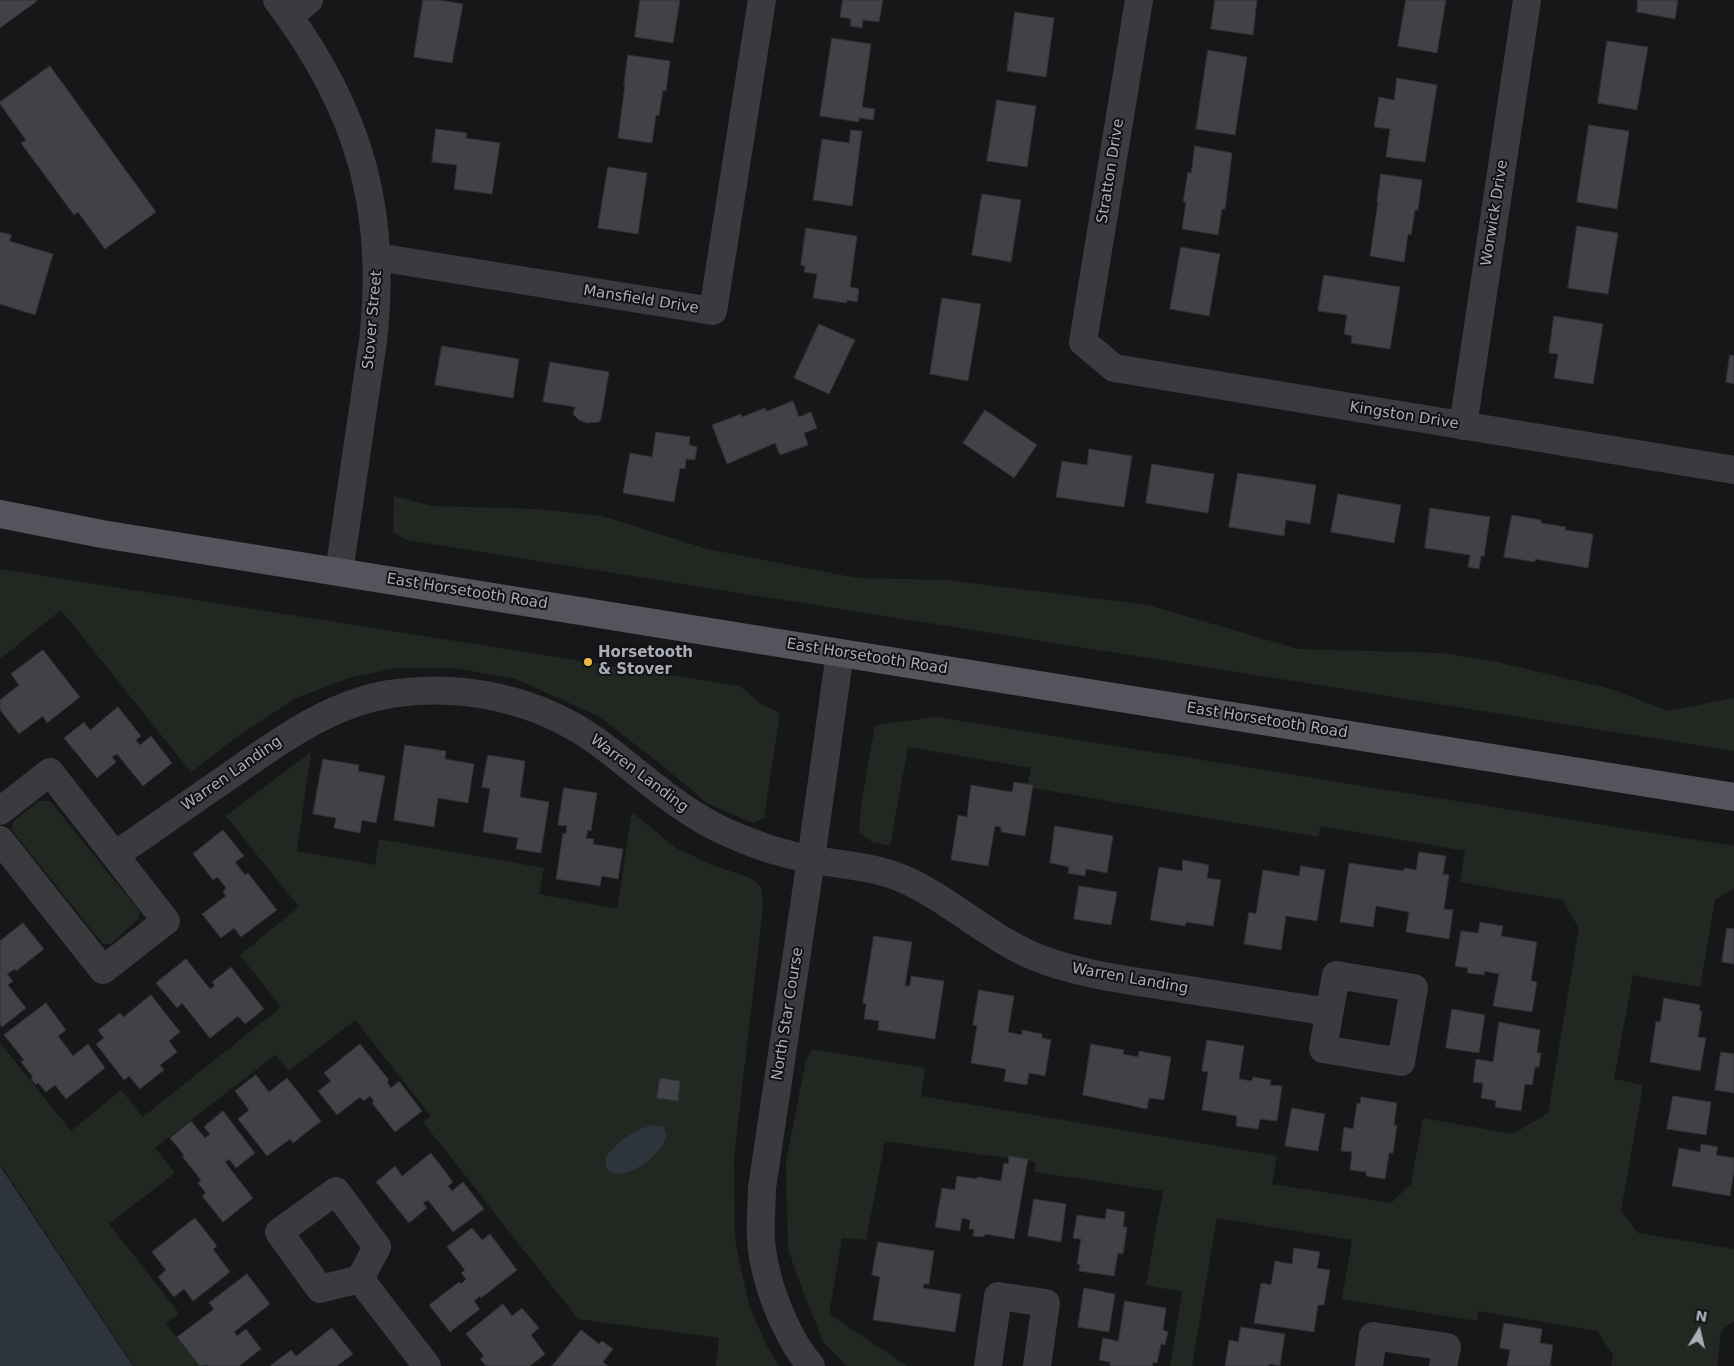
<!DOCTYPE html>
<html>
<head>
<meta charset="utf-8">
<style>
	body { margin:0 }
	#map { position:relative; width:1734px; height:1366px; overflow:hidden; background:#171719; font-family:"DejaVu Sans",sans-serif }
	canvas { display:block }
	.north { position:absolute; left:1674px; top:1306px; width:50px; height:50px; -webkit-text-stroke:4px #121214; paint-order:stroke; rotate:9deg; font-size:14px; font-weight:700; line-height:20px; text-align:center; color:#aaadb8 }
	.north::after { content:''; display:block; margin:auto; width:18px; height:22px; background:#aaadb8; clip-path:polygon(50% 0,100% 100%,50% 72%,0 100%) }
</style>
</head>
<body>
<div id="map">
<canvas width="1734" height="1366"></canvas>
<div class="north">N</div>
</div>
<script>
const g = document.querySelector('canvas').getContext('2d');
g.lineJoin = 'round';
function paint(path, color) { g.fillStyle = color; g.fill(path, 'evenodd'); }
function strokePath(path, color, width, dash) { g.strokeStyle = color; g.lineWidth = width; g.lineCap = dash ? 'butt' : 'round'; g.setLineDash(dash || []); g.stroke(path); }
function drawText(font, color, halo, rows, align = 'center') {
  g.font = font + ' "DejaVu Sans",sans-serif'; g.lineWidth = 4; g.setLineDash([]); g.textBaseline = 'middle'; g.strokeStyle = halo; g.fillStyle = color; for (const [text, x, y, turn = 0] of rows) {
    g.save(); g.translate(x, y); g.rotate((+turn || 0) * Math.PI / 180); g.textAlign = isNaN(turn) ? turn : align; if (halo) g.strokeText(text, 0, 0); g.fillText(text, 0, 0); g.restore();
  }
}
paint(new Path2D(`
	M394,496L432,506L538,509L602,516L707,549L857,578L946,580L1148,605L1298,649L1442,653L1497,662L1611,689L1668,711L1734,698V751L406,540L393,532Z
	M0,569L740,686L761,704L780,713L764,818L753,823L707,803L657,761L598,716L516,679L454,668H397L349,678L296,698L238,736L191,772L61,610L0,659Z
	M936,717L1734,846V888L1715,900L1700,987L1633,975L1614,1079L1643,1085L1621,1211L1638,1233L1734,1249V1321L1721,1331L1717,1366H1611L1613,1355L1597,1331L1479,1311L1477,1321L1342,1299L1352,1240L1217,1218L1192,1366H1170L1182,1292L1146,1285L1163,1191L1035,1172V1162L885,1141L866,1240L842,1238L829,1314L907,1366H847L824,1343L805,1297L788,1249L786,1161L806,1060L812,1049L925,1068L921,1096L1277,1156L1272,1184L1391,1203L1411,1184L1423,1118L1513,1134L1548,1113L1579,928L1562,900L1460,882L1465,851L1321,826L1318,837L1027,787L1031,768L908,747L890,846L872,842L859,832L861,806L875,725Z
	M311,752L297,851L375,865L379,839L544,868L539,894L617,909L632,812L676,848L712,865L748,877L761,886L763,908L734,1157L735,1239L749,1306L767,1346L779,1366H716L719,1338L578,1319L423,1122L431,1116L355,1020L289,1071L275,1055L155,1148L175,1173L109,1224L179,1313L166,1324L200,1366H134L0,1164V1043L71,1131L121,1090L143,1117L281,1007L240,955L299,907L226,816Z
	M39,801H50L140,912L138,919L111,944H103L11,829L14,821Z`), '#212822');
paint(new Path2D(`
	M654,1125L664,1127C665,1131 667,1135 666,1138C661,1154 630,1179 613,1173C610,1172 608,1170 606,1168V1156C621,1140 632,1130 654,1125Z
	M0,1166L4,1172L133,1366H0Z`), '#2e343c');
const building = new Path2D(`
	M0,0H36L37,1L0,28Z
	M423,0H439L463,4L452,63L414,57Z
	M640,0H680L673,43L635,37Z
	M843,0H883L879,22L863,20L862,28L850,26L851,19L840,17Z
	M1215,0H1257L1253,35L1211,29Z
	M1406,0H1446L1437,53L1398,46Z
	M1638,0H1678L1675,19L1637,12Z
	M1015,12L1054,18L1046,77L1007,71Z
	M832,38L871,44L862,107L875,109L873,120L859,118V122L820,116Z
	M1607,41L1648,47L1637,110L1598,103Z
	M1208,50L1247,57L1235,135L1196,129Z
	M628,55L670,61L666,91L663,90L659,116L656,115L652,143L618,138L625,85H624Z
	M50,66L156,212L105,249L78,212L74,215L21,143L26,140L0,104V102Z
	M1397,78L1437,85L1425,162L1386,157L1390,129L1374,127L1379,97L1394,100Z
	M997,100L1036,106L1027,167L987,161Z
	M1589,125L1629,131L1617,209L1577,202Z
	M436,129L467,133L466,138L500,143L492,194L454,189L457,165L432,162Z
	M851,130L862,131L852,206L813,200L822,139L849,143Z
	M1195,146L1232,153L1225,209H1222L1218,235L1182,229L1186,202H1183L1188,172L1191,173Z
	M608,167L647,173L638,234L598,228Z
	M1381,174L1422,180L1418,210H1415L1411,235L1408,234L1404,262L1370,256L1378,202H1377Z
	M982,194L1021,200L1011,262L972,255Z
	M1577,226L1618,233L1608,294L1568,288Z
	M806,228L857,236L850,287L859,289L857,302L847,300V303L813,298L817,274L804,272L805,266L801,265Z
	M0,232L12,235L9,241L53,254L35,315L0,304Z
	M1181,247L1220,254L1209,316L1170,309Z
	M1324,275L1400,287L1390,349L1351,343L1352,336L1344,334L1347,315L1318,311Z
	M942,298L981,304L968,381L930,374Z
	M1554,316L1603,324L1593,384L1554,378L1558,354L1549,353Z
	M819,324L855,340L829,394L794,378Z
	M442,346L519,359L513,398L435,385Z
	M1730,355L1734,356V384L1726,382Z
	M550,362L609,372L601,419L599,422L587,423L579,420L573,414L575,407L543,402Z
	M793,401L799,417L811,412L817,428L804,433L808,445L780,455L775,443L727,464L712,425L741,414L742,417L765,408L767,411Z
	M985,410L1037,445L1014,478L963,443Z
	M656,432L690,437L689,445L697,447L695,460L686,459L685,469L680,468L674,502L623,493L630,453L652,457Z
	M1089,449L1132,456L1124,507L1056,497L1062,461L1087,465Z
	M1152,464L1214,474L1208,513L1146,503Z
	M1238,473L1316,485L1310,524L1286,520L1284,536L1229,527Z
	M1338,494L1401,505L1394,543L1331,532Z
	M1430,508L1490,517L1484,556H1481L1479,569L1468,567L1470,555L1425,548Z
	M1512,515L1541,520V523L1566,527L1565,530L1593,534L1588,568L1535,559V562L1504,557Z
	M43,650L80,697L47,723L43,716L19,734L0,710V700L19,685L11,674Z
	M118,707L141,736L136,740L140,745L151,736L172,763L143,786L117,754L112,757L116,762L97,778L64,738L84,722L90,730Z
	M405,745L446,751L445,759L474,764L468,803L438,798L434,827L394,820Z
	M488,755L525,761L520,797L549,802L541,853L516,849L518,838L483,832L490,789L482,787Z
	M323,759L359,765L358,771L385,776L376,823L362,820L360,833L334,828L336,818L313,814Z
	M1014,782L1033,785L1025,836L1001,832V827L995,826L988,866L951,860L958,815L967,817L971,785L1012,792Z
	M564,788L597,793L591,831L588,830L586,838L594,839L593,844L623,849L618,879L602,876L600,886L556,879L563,833L566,834L567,826L558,825Z
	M1055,826L1113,836L1107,873L1086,869L1085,876L1068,873L1069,867L1050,863Z
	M223,830L244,856L235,862L245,875L248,873L277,910L241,937L234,928L221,938L202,914L226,896L223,892L226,888L218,877L213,880L193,854Z
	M1419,852L1446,856L1443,874L1449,875L1444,909L1453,910L1449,939L1406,932L1409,912L1376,906L1373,927L1340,922L1349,863L1404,871V868L1416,870Z
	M1183,860L1209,865L1207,878L1221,880L1213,926L1186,922L1185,926L1150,920L1159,867L1182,871Z
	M1301,866L1325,870L1317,921L1286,916L1281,950L1244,944L1249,912L1256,914L1263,870L1299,876Z
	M1079,886L1117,892L1111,925L1074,919Z
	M1480,922L1503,926L1501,936L1537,942L1531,981L1537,982L1532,1012L1493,1006L1499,974L1485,971L1484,975L1467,973L1468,968L1455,966L1461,931L1478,933Z
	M23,923L44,949L16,971L15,969L7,974L13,981L8,985L26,1008L2,1027L0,1024V941Z
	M1727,928L1734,929V964L1722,962Z
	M874,936L912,942L905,986H910L911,976L944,981L935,1039L878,1030L879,1021L864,1019L866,1004L863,1003Z
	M186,959L210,989L215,986L212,982L231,967L264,1009L245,1024L238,1016L210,1038L182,1003L177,1008L156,983Z
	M979,990L1014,996L1008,1032L1022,1035V1030L1042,1034V1038L1051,1040L1045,1076L1029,1073L1027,1085L1004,1081L1006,1069L971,1063L977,1026L973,1025Z
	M151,995L180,1032L169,1041L177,1052L160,1065L164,1070L140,1089L129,1076L124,1080L96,1044L104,1038L98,1030L120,1013L123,1017Z
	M1664,998L1700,1005L1699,1011H1702L1698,1037L1706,1038L1700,1071L1650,1062L1656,1021L1660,1022Z
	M46,1003L66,1030L58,1036L73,1056L88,1044L105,1068L66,1099L55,1085L46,1092L38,1083L36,1085L31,1079L33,1077L21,1062L24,1060L4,1035Z
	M1452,1009L1485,1015L1479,1053L1446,1048Z
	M1499,1022L1540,1030L1537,1053H1541L1539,1067H1535L1532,1085L1525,1084L1521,1111L1495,1107L1496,1101L1481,1098L1483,1083L1473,1082L1476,1059L1493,1062Z
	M1207,1040L1244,1046L1239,1079L1252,1081L1253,1077L1271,1080L1270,1085L1282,1086L1277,1121L1260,1119L1258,1129L1236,1126L1237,1116L1202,1110L1208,1072L1202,1071Z
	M360,1044L389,1080L387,1082L391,1088L399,1081L422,1111L395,1132L372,1103L374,1101L370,1096L364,1101L360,1097L337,1115L318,1091L331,1081L324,1073Z
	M1091,1044L1124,1050L1123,1054L1138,1057L1139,1051L1171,1057L1164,1100L1149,1098L1147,1109L1083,1095Z
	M1721,1052L1734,1054V1093L1715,1090Z
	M256,1075L269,1092L287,1078L321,1121L293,1143L290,1139L267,1156L238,1119L249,1110L235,1091Z
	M660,1078L680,1081L678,1101L657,1098Z
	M1673,1096L1711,1102L1706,1135L1667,1129Z
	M1361,1097L1397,1103L1394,1125H1397L1393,1153H1389L1385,1179L1366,1176V1172L1350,1170L1352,1152L1341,1151L1344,1127L1353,1129L1357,1103L1360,1104Z
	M1292,1108L1325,1114L1318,1151L1285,1146Z
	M223,1111L255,1153L236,1168L229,1159L225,1162L253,1198L223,1222L202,1196L206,1193L198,1183L201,1180L182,1156L184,1155L170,1138L191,1121L205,1138L210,1134L204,1127Z
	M1701,1144L1718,1147L1716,1155L1734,1158V1171L1730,1196L1672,1186L1679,1148L1700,1152Z
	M431,1153L453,1182L448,1186L452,1191L463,1182L484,1209L453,1232L428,1200L423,1203L427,1208L409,1223L376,1182L395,1166L402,1176Z
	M1009,1156L1028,1159L1014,1239L985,1234L984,1237L973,1236L974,1229H969L970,1220L962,1218L960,1231L935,1227L942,1188L955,1190L957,1176L977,1179V1177L1001,1181L1004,1163L1008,1164Z
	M1034,1199L1066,1204L1061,1242L1028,1236Z
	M1107,1209L1125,1212L1123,1227H1127L1123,1254L1118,1253L1114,1276L1079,1271L1080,1265L1077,1264L1081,1239L1073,1238L1077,1215L1105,1219Z
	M195,1218L217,1246L213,1249L230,1272L193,1301L184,1289L174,1297L158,1277L166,1270L152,1252Z
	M472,1228L482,1240L490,1234L517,1270L481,1298L480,1296L474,1301L480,1309L450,1332L429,1305L459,1282L461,1284L466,1279L461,1273L465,1270L447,1247Z
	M878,1242L934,1251L929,1284H924L923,1288L961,1294L955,1332L873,1320L880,1277L872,1275Z
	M1294,1248L1320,1252L1317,1268L1330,1270L1324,1305H1318L1314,1332L1254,1323L1261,1283L1271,1285L1275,1261L1292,1264Z
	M247,1274L270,1304L234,1332L237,1336L246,1329L261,1349L239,1366H208L207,1365L200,1366L177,1337L214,1309L209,1303Z
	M1084,1288L1115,1294L1109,1332L1078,1327Z
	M1125,1301L1166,1308L1163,1330L1168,1332L1165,1345L1161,1344L1157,1363L1152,1362L1153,1366H1110V1362L1099,1360L1103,1338L1118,1341Z
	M503,1304L512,1316L522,1308L539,1328L531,1335L545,1354L530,1366H486L480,1359L484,1356L466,1334Z
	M1504,1323L1542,1329L1540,1343L1553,1345L1550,1365L1552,1366H1507L1510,1350L1500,1348Z
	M1241,1327L1285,1334L1280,1366L1269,1364V1366H1225L1229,1340L1238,1342Z
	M332,1328L353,1354L337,1366H270L291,1350L296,1356Z
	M581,1330L599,1344L602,1341L613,1349L603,1362L608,1366H552Z`);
paint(building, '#414246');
strokePath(building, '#313135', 1);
strokePath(new Path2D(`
	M277,0C358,107 388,207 373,341L339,572
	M1139,0L1083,342L1114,368L1734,470
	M289,16L309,0
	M377,257L713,311L762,0
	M1463,426L1527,0
	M0,811L50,772L166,921L103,970L0,840
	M115,855C152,830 188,804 225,779C278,742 332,701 397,693C466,684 538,700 595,740C638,771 677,810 726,832C754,845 785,855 815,860C844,865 874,867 901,878C951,899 992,942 1046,961C1086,975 1128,980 1170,987C1223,995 1276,1004 1329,1012
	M1336,975L1414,988L1401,1062L1323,1049Z
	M336,1191L377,1247L360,1279L320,1289L279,1232Z
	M360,1279L427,1366
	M811,1366C785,1336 763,1278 761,1238C760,1222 762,1205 762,1188L811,859L840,653
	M988,1366L998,1296L1046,1303L1037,1366
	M1369,1366L1373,1336L1447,1347L1443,1366`), '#3a3a3f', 28);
strokePath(new Path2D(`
	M0,514L102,534L1734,797`), '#54555c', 28);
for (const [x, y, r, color] of [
	[588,662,5,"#e8bc40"]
]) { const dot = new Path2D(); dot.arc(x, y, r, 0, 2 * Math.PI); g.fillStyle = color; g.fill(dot); strokePath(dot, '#121214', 2); }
drawText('15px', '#aaadb8', '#121214', [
	["Stratton Drive",1111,171,-81],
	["Worwick Drive",1495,213,-81],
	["Mansfield Drive",641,300,9],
	["Stover Street",373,320,-85],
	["Kingston Drive",1404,416,9],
	["East Horsetooth Road",467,592,9],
	["East Horsetooth Road",867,657,9],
	["East Horsetooth Road",1267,721,9],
	["Warren Landing",232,774,-35],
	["Warren Landing",639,774,37],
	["Warren Landing",1130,979,10],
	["North Star Course",788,1014,-81]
]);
drawText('bold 15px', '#aaadb8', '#121214', [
	["Horsetooth",598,653],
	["& Stover",598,670]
], 'left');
</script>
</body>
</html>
